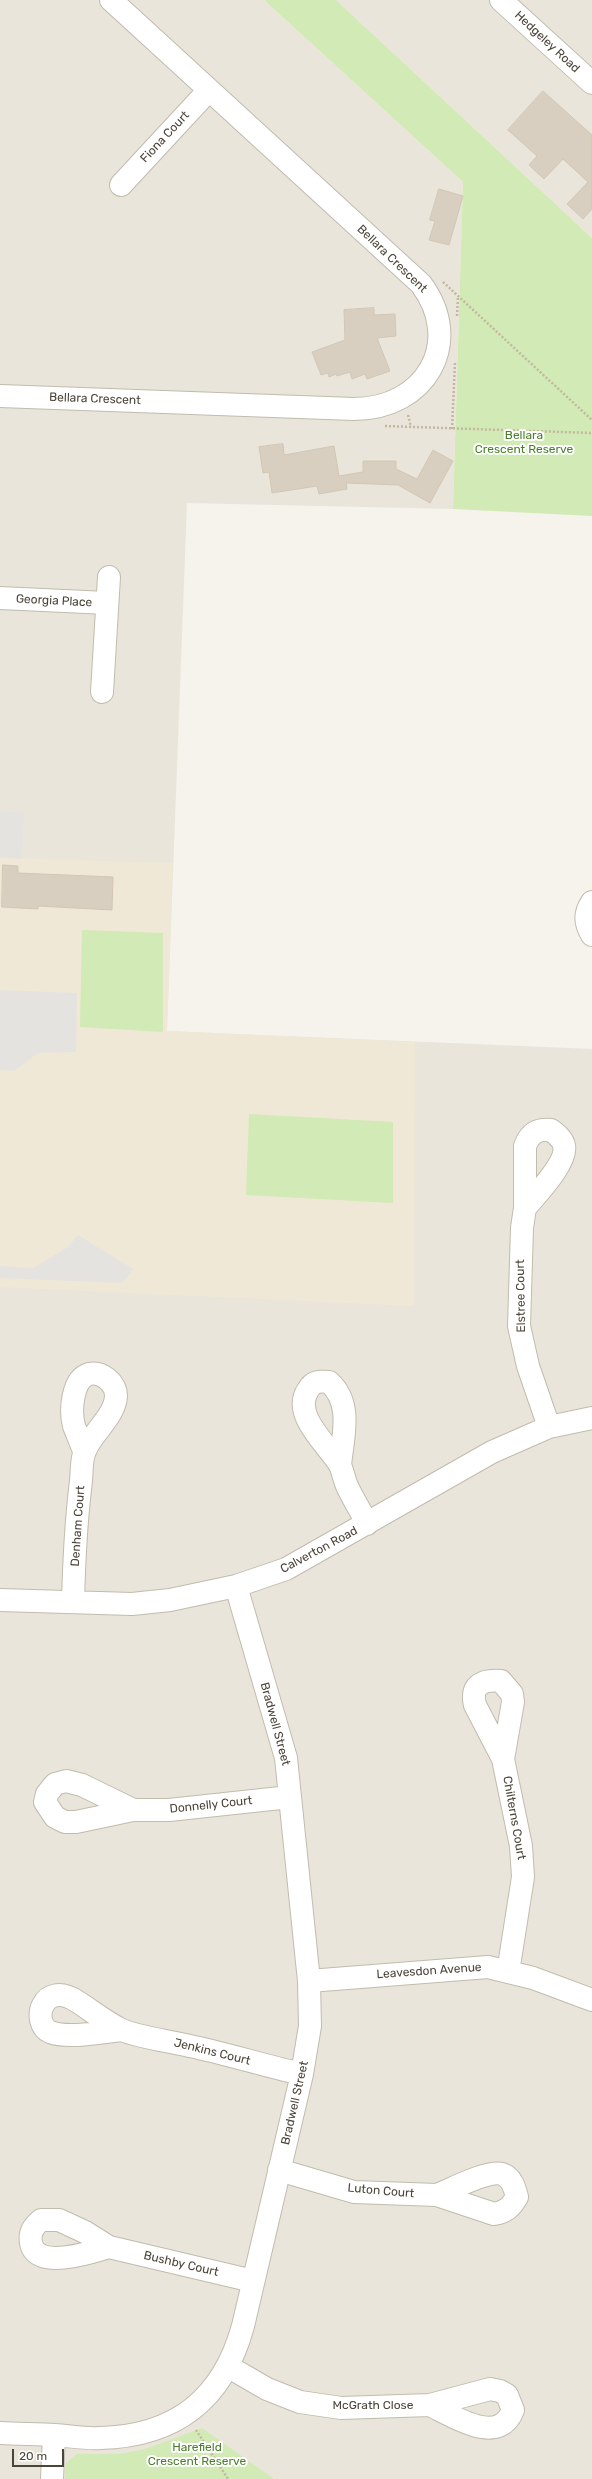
<!DOCTYPE html>
<html>
<head>
<meta charset="utf-8">
<style>
	body { margin:0 }
	#map { position:relative; width:592px; height:2479px; overflow:hidden; background:#f6f3ec; font-family:Rubik,sans-serif }
	canvas { display:block }
	.scale { position:absolute; left:12px; top:2449px; width:52px; height:18px; box-sizing:border-box; border:2px solid #4b4439; border-top:0; padding-left:5px; font-size:12px; line-height:14px; white-space:nowrap; color:#4b4439; -webkit-text-stroke:3px #fff; paint-order:stroke }
</style>
</head>
<body>
<div id="map">
<canvas width="592" height="2479"></canvas>
<div class="scale">20 m</div>
</div>
<script>
const g = document.querySelector('canvas').getContext('2d');
g.lineJoin = 'round';
function paint(path, color) { g.fillStyle = color; g.fill(path, 'evenodd'); }
function strokePath(path, color, width, dash) { g.strokeStyle = color; g.lineWidth = width; g.lineCap = dash ? 'butt' : 'round'; g.setLineDash(dash || []); g.stroke(path); }
function drawText(font, color, halo, rows, align = 'center') {
  g.font = font + ' Rubik,sans-serif'; g.lineWidth = 4; g.setLineDash([]); g.textBaseline = 'middle'; g.strokeStyle = halo; g.fillStyle = color; for (const [text, x, y, turn = 0] of rows) {
    g.save(); g.translate(x, y); g.rotate((+turn || 0) * Math.PI / 180); g.textAlign = isNaN(turn) ? turn : align; if (halo) g.strokeText(text, 0, 0); g.fillText(text, 0, 0); g.restore();
  }
}
paint(new Path2D(`
	M0,0H264L463,182L453,509L187,503L167,1031L592,1049V2479H0Z
	M336,0H592V238Z`), '#eae5da');
paint(new Path2D(`
	M0,858L173,863L167,1031L415,1042L414,1306L0,1287Z`), '#efe8d6');
paint(new Path2D(`
	M264,0H336L592,238V516L453,509L463,182Z
	M82,930L163,933V1032L80,1027Z
	M249,1114L393,1122V1203L246,1195Z
	M202,2428L274,2479H65L66,2463L77,2454H119L145,2449Z`), '#d2eab5');
paint(new Path2D(`
	M0,811L24,813L22,859L0,857Z
	M0,990L77,993L76,1052L38,1053L14,1071L0,1070Z
	M78,1235L133,1269L122,1283L0,1278V1266L33,1268L68,1247Z`), '#e5e3e0');
const building = new Path2D(`
	M543,91L592,135V209L583,219L567,204L588,182L563,159L544,179L529,165L537,156L508,130Z
	M439,189L463,196L449,245L429,240L435,221L430,220Z
	M374,308V315L395,314L396,336L377,338L390,371L367,379L365,374L352,379L350,372L337,376L336,374L329,377L328,373L321,375L312,352L345,340L344,310Z
	M283,444L284,455L334,446L339,476L363,472V461H396V469L417,479L433,450L453,461L430,503L398,485L346,483L347,489L319,494L317,486L272,493L269,472L263,473L259,447Z
	M3,865L18,866V873L113,877L112,910L38,906V909L2,907Z`);
paint(building, '#d8cfc1');
strokePath(building, '#d3c7b4', 1);
const minor = new Path2D(`
	M501,0L592,83
	M121,185L209,90
	M0,396L354,409C425,409 465,343 421,284L111,0
	M0,598L107,603
	M102,692L109,577
	M592,902C584,914 585,923 592,935
	M525,1208C535,1196 568,1162 564,1146C563,1139 556,1134 551,1130C537,1129 530,1133 525,1146V1208L522,1228L519,1326L528,1366L549,1427
	M340,1465C343,1436 353,1403 329,1382C319,1381 313,1381 308,1390C291,1415 329,1446 340,1465C343,1472 344,1479 347,1486C353,1499 361,1511 367,1524
	M0,1600L132,1604L170,1600L236,1586L286,1569L492,1452L549,1427L592,1418
	M73,1602C74,1562 76,1521 81,1481C82,1472 81,1459 85,1451C92,1432 115,1417 116,1396C116,1383 102,1371 89,1374C72,1379 70,1411 74,1426C77,1434 81,1443 84,1451
	M503,1759L513,1702L512,1694L501,1681C483,1679 470,1685 475,1705L503,1759L521,1846L523,1877L508,1972
	M133,1810L82,1785L66,1781L55,1784L47,1794L45,1802L55,1817L65,1822H76L133,1810H169L290,1797
	M309,1981L488,1967L533,1978L592,2000
	M122,2030C103,2032 68,2039 50,2032C31,2024 41,1978 78,2002C92,2011 107,2023 122,2030C141,2038 170,2041 190,2046C228,2054 265,2066 302,2074
	M279,2170L354,2192L437,2195L494,2214C506,2212 511,2207 517,2197C515,2189 512,2177 502,2174C488,2170 452,2189 437,2195
	M109,2247C93,2252 36,2271 31,2243C29,2232 34,2226 41,2220H59L85,2232L109,2247L253,2281
	M229,2367L267,2389L300,2402L341,2408L430,2405L490,2389L500,2391L507,2395L513,2410C499,2447 453,2416 430,2405
	M0,2433C18,2434 37,2434 55,2435C70,2436 85,2439 100,2438C176,2436 223,2399 243,2326L302,2074L310,2026L309,1981L286,1758L236,1586
	M52,2479L54,2435`);
strokePath(minor, '#c2bbae', 24);
strokePath(new Path2D(`
	M443,282L592,420
	M457,316L458,297
	M408,415L411,427
	M385,426L592,433
	M452,429L455,362
	M196,2430L228,2479`), '#c4b79f', 2.5, [2, 2]);
strokePath(minor, '#fff', 22);
drawText('12px', '#4b4439', '#fff', [
	["Hedgeley Road",547,42,43],
	["Fiona Court",165,137,-47],
	["Bellara Crescent",392,259,44],
	["Bellara Crescent",95,399,2],
	["Georgia Place",54,601,3],
	["Elstree Court",521,1296,-91],
	["Denham Court",78,1526,-86],
	["Calverton Road",319,1550,-28],
	["Bradwell Street",275,1724,75],
	["Donnelly Court",211,1805,-6],
	["Chilterns Court",514,1818,80],
	["Leavesdon Avenue",429,1971,-4],
	["Jenkins Court",212,2052,14],
	["Bradwell Street",295,2103,-77],
	["Luton Court",381,2191,5],
	["Bushby Court",181,2264,13],
	["McGrath Close",373,2406]
]);
drawText('12px', '#4a7f2a', '#fff', [
	["Bellara",524,436],
	["Crescent Reserve",524,450],
	["Harefield",197,2448],
	["Crescent Reserve",197,2462]
]);
</script>
</body>
</html>
